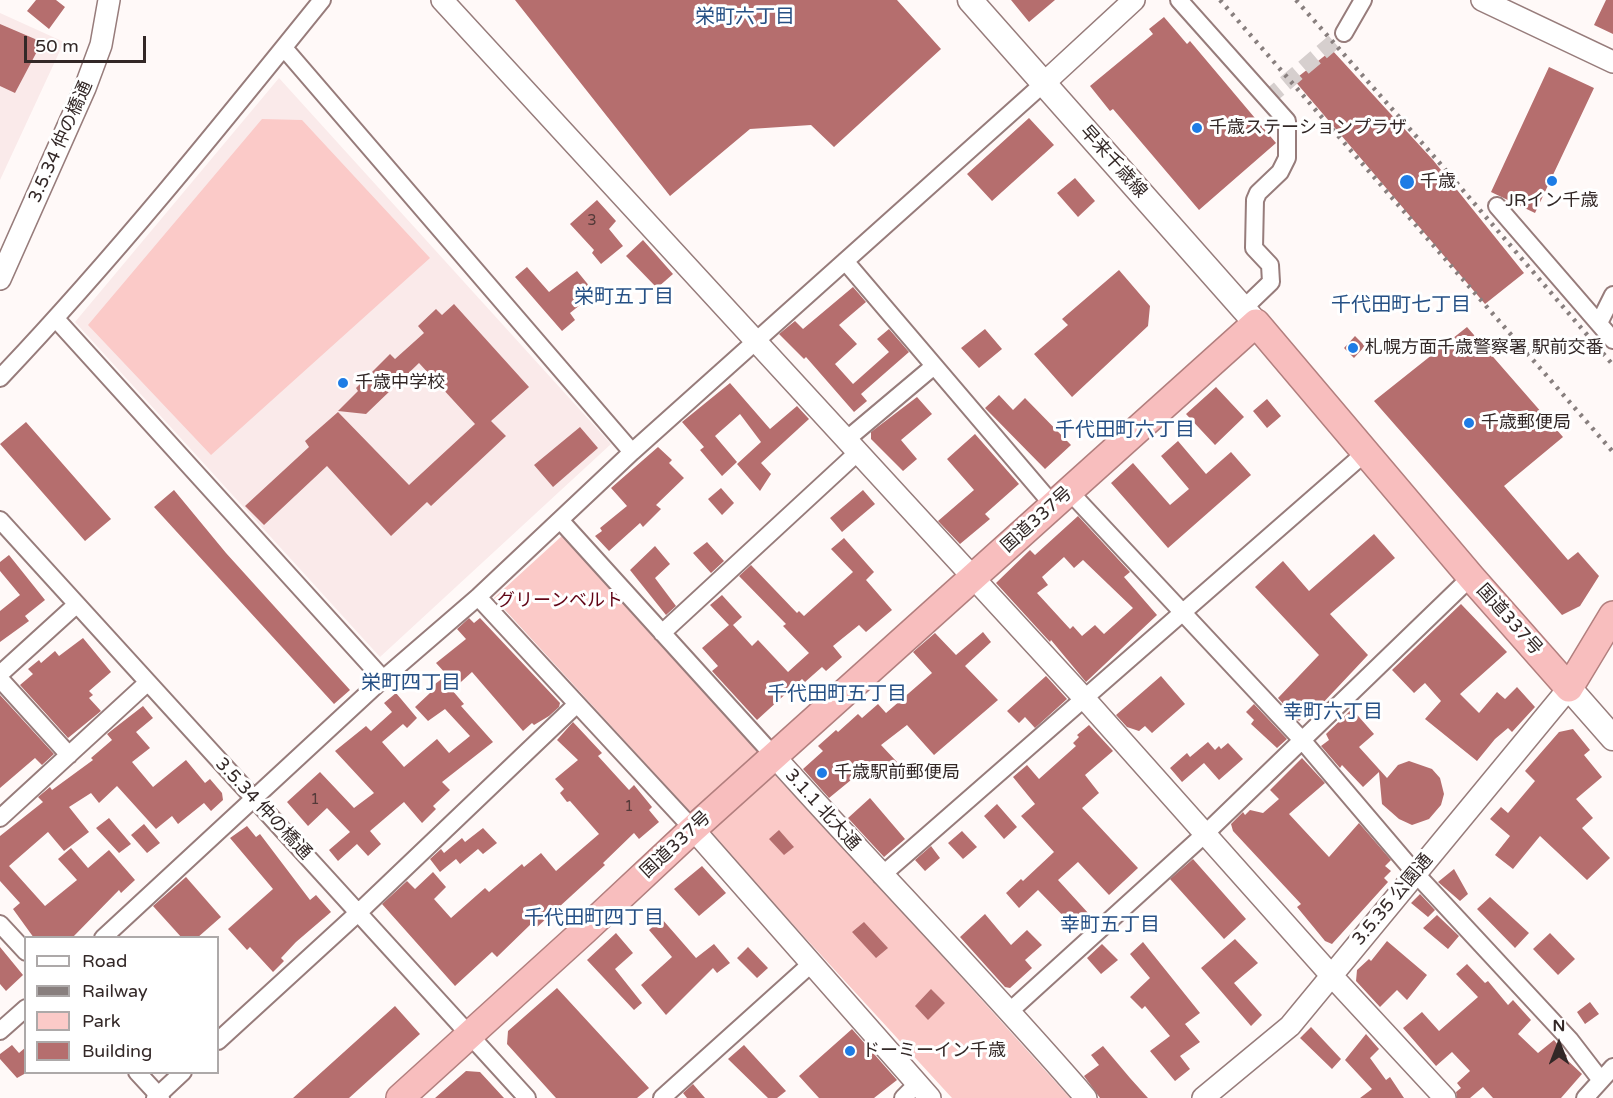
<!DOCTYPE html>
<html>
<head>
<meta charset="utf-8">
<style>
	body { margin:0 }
	#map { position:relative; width:1613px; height:1098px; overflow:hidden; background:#fff9f8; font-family:"Varela Round",sans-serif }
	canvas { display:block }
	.legend { position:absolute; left:24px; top:936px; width:195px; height:138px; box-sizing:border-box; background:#fff; border:2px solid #ada9a9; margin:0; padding:8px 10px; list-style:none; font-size:18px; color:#332827 }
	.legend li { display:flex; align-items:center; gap:12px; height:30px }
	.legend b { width:30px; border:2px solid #ada9a9 }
	.north { position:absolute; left:1529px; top:1014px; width:60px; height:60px; -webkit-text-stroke:4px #fff; paint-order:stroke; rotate:0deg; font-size:16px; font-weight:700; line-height:24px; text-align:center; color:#332827 }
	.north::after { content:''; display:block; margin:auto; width:21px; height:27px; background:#332827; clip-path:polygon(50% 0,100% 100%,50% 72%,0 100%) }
	.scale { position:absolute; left:24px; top:36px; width:122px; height:27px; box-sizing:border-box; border:3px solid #332827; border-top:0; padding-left:8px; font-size:18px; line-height:21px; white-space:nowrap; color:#332827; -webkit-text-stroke:4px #fff; paint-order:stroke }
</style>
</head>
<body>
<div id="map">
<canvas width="1613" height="1098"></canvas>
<ul class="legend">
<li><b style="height:8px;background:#fff"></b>Road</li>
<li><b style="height:8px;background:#887f7e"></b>Railway</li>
<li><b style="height:16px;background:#fbcac8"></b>Park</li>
<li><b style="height:16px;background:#b56e6e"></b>Building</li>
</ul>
<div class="north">N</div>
<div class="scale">50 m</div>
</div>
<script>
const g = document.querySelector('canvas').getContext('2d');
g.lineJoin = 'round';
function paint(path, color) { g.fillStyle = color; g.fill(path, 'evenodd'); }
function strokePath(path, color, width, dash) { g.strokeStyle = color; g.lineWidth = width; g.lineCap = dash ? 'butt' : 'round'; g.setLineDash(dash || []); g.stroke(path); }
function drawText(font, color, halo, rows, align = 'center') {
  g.font = font + ' "Varela Round","Noto Sans JP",sans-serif'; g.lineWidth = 6; g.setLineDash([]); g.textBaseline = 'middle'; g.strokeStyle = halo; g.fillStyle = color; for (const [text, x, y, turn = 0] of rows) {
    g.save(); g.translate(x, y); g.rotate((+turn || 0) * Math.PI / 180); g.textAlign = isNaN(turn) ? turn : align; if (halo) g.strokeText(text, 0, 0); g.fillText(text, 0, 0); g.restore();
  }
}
paint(new Path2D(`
	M0,13L64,42L0,180Z
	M279,78L611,444L380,657L75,322Z`), '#faeaea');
paint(new Path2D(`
	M262,119L302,120L430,258L211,455L88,325Z
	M563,535L1070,1098H952L494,598Z`), '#fbcac8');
paint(new Path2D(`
	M36,0H56L65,7L49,29L27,11Z
	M515,0H897L941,49L834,147L811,125L750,129L670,196Z
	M1011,0H1055L1029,22Z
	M1606,0H1613V34L1594,25Z
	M1164,17L1187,44L1190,41L1276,143L1199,210L1113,109L1110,111L1090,86L1153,34L1149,29Z
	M0,24L42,42L15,93L0,86Z
	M1332,50L1433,160L1524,273L1485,304L1294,80Z
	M1549,67L1594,88L1535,213L1491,192Z
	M1029,118L1054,145L992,201L967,174Z
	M1075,178L1095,201L1078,217L1057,193Z
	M597,200L616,221L609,229L623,246L601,264L592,253L594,250L570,224Z
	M643,240L673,274L657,288L626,256Z
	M527,267L549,292L577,271L595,293L570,313L575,320L562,331L515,277Z
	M1119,270L1150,306L1148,326L1072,397L1034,354L1068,325L1062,319Z
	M853,287L866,302L839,325L857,344L835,364L853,384L889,352L877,339L889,329L909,352L861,394L867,401L854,412L806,357L804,359L779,334L795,321L803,329Z
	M454,304L529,387L491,421L506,436L431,506L427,502L391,536L327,466L264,525L245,506L309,447L305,441L338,412L409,485L475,424L419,363L366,414L338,411L358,391L356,388L390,354L395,359L424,333L418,326L436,309L442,315Z
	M1467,327L1563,437L1504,486L1568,560L1578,552L1599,576L1580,606L1562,615L1374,401Z
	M985,329L1002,349L979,368L961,348Z
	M1355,336L1365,346L1354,358L1344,348Z
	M730,383L770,429L797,406L809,419L761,463L771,474L760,491L737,464L761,442L740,414L715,436L737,462L722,476L700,450L704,447L682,422Z
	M1216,387L1244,417L1215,445L1186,414Z
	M999,395L1013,410L1025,398L1071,445L1045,469L985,408Z
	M917,397L932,414L901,440L917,459L903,471L871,439V432Z
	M1267,399L1281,416L1267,428L1253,411Z
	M26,422L111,519L85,541L0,444Z
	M580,427L598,448L553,487L534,465Z
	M975,434L1019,484L985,514L990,519L960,544L938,521L974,490L947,459Z
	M1178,441L1206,474L1231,452L1251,475L1168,548L1111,483L1133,463L1170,505L1189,489L1161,456Z
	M658,447L672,460L669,463L684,478L656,505L661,509L643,527L640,523L609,551L595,536L602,531L600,528L627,506L611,488Z
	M721,488L734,503L722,515L708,499Z
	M174,490L226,553L350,690L334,704L154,507Z
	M863,490L875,504L842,532L830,518Z
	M1078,516L1130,572L1124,577L1157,615L1086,682L1051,640L1050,642L996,583L1030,550L1035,555ZM1064,557L1074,568L1083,560L1133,608L1104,634L1095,625L1082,636L1073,626L1070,629L1037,593L1048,585L1042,577Z
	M1374,534L1395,558L1330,614L1368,655L1320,706L1317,703L1299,721L1278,698L1319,655L1255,587L1283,561L1309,591Z
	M844,538L874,572L866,580L892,610L866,632L859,625L833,646L842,657L826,671L822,667L805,682L802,679L757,720L712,671L718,666L702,648L729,625L710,605L722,595L742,617L733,625L752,646L758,640L788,672L809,653L783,626L786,624L739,576L751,565L797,613L799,611L804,616L853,572L831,549Z
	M707,542L724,561L711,573L693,553Z
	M655,546L670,564L655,578L676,606L666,615L630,570Z
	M9,555L45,600L25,616L29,621L0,642V611L20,595L0,571V562Z
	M1461,604L1507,652L1460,694L1479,713L1497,692L1505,699L1517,687L1535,707L1512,732L1508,728L1495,739L1477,761L1425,719L1441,701L1425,683L1414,693L1392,670Z
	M469,618L474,623L480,618L560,703L559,707L549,716L534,725L532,723L523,731L472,672L452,690L464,704L461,706L493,742L442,782L450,790L433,806L436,809L422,823L404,802L370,831L381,844L368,856L357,844L338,861L329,850L350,832L327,808L308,826L287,802L320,772L354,808L374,793L335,751L366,726L371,731L392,712L384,703L396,693L417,718L407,728L403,724L382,742L404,767L437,739L449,753L470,736L445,709L428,721L415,707L430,693L427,690L447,675L436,663L466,639L457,629Z
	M983,632L991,642L965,666L998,700L934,755L907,725L881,745L897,762L884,774L873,762L829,798L803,769L823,751L818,746L836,730L838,732L858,714L862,718L878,704L886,713L932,673L913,652L935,633L956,655Z
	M83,638L111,672L89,691L93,695L89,698L101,711L68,738L20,685L33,674L28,669L39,660L41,663L55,651L59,656Z
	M1046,676L1067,699L1035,728L1025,717L1019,723L1007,711Z
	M1161,676L1185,704L1152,733L1145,726L1139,731L1127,727L1116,715Z
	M0,695L54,754L42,765L35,758L0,788Z
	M1254,704L1287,739L1277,748L1251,724L1254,720L1246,712Z
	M143,706L153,718L136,732L150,748L132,762L153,787L186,760L205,783L210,779L222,793L223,800L211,811L204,803L178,824L172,816L156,829L117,786L99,803L91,793L69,807L89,832L64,851L48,832L9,866L45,906L77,880L58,859L71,848L88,868L109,850L135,880L121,893L119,890L72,938H34L13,909L20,903L0,881V836L43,802L38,797L50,787L52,790L93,760L91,758L112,740L107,734Z
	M1352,709L1374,734L1359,747L1387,778L1398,765L1409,761L1432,769L1440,778L1444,794L1441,805L1429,819L1412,825L1399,819L1382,804L1379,772L1363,787L1342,765L1340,768L1321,746L1329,740L1326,734Z
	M573,722L602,753L598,756L629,790L634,785L652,807L649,810L659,822L639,839L634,833L603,863L605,865L536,928L532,923L497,957L492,952L455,986L382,904L407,881L415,889L433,872L446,887L434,899L451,918L485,888L489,892L522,864L524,867L541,853L556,871L599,834L570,801L567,802L560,793L564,789L555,779L578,760L557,740Z
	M1089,725L1113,751L1085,775L1099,793L1082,808L1138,868L1109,895L1078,862L1058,880L1089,914L1074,927L1038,890L1019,908L1006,893L1021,879L1023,881L1054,852L1021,816L1035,804L1013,777L1027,765L1039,779L1076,746L1073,743L1079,737L1077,735Z
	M1573,729L1590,750L1584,755L1602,777L1576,799L1593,818L1582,828L1610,858L1587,880L1540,836L1513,869L1495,855L1510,836L1490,819L1501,807L1508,813L1535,781L1525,771L1559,732Z
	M1208,742L1215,750L1219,746L1221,749L1228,743L1243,759L1219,780L1204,763L1182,782L1170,768L1187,753L1190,757Z
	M1302,758L1325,783L1289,814L1329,857L1359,823L1391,860L1385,866L1391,871L1384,878L1388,882L1332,944L1325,941L1297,907L1301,904L1233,831L1231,824L1243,812L1245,815L1250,810L1263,813L1279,799L1270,790Z
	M870,798L905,839L884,857L848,818Z
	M997,804L1017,827L1004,839L984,816Z
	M109,818L131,844L119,853L96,828Z
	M144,824L160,843L147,853L131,835Z
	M247,826L256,837L260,834L310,900L316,895L331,912L296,942L281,958L284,961L273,972L250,947L247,950L228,929L273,889L230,838Z
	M483,828L497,843L483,854L478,849L460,864L456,859L440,872L430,859L441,849L444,853L462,838L465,842Z
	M779,830L794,847L784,855L769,839Z
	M962,831L977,847L963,859L948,843Z
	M931,846L940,858L925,871L915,860Z
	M1193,859L1246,919L1224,939L1170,879Z
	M702,866L726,893L699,916L674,889Z
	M1454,869L1468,894L1460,901L1438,882Z
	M186,877L221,917L197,938H182L153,906Z
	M1420,894L1435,910L1428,917L1411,903Z
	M1490,897L1529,933L1515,948L1477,909Z
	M985,914L1011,945L1027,930L1042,945L1025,960L1032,968L1010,988L1005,987L960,937Z
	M1437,915L1459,936L1448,949L1423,928Z
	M662,919L696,958L714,944L730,963L717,973L713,968L666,1015L641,985L672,957L649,930Z
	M864,922L888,948L876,958L852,932Z
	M616,933L633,953L615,969L642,1003L634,1010L587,960Z
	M1550,933L1575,959L1558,975L1533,949Z
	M1235,939L1258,963L1234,983L1262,1015L1251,1026L1201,968Z
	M1387,941L1427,975L1407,1000L1397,990L1380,1007L1356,981L1357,970L1369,959L1371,961Z
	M1143,942L1200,1013L1185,1024L1200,1042L1180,1056L1190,1069L1175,1081L1150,1051L1170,1036L1145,1006L1142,1009L1130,997L1150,978L1130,954Z
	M1102,944L1118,960L1101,974L1087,958Z
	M0,947L23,975L6,991L0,984Z
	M748,947L768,968L757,978L737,958Z
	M1467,964L1485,983L1488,981L1508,1005L1513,1000L1531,1020L1518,1034L1538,1053L1554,1040L1567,1056L1565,1058L1582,1074L1561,1098H1493L1483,1087L1470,1098H1457L1456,1092L1461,1088L1457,1083L1470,1071L1452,1052L1436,1066L1403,1028L1422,1012L1439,1031L1478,997L1456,974Z
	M557,988L649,1088L637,1098H556L507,1044L508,1031Z
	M931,989L945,1003L928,1020L915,1006Z
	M1590,1002L1599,1014L1585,1024L1577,1012Z
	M395,1006L420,1034L349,1098H293Z
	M1311,1027L1341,1059L1332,1069L1300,1038Z
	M852,1029L897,1080L874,1098H819L799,1076Z
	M1366,1034L1379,1049L1370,1058L1386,1080L1390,1077L1404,1098H1360L1372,1089L1345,1060Z
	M12,1045L19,1053L26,1047V1073L17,1078L0,1059V1054Z
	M744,1045L786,1091L777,1098H768L728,1059Z
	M1103,1046L1130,1078L1148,1098H1100L1084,1076L1099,1065L1091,1055Z
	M466,1071L480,1072L504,1098H435Z
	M693,1084L705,1098H687L683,1093Z`), '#b56e6e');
strokePath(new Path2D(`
	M1267,99L1344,33`), '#d6cfce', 16, [16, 8]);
const minor = new Path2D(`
	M1179,0L1287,121V158L1280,172L1258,193L1255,200L1254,248L1270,265L1271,282L1244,308
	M1344,33L1363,0
	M284,48L632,452
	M1497,206L1613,340
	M845,261L1053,505
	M56,319L383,679
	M1599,323L1613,295
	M0,378C114,258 218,129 322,0
	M846,440L934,366
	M1069,491L1302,740L1416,874L1570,1040L1600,1079
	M0,520L527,1098
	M560,520L774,756
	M478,597L693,829
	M662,633L857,453
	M0,674L76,605
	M0,679L69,755
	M0,818L147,683
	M881,876L1365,453
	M0,924L26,952
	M103,938L383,679L478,597L632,452L1043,84
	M1010,1011L1206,833L1471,577
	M0,1031L26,1008
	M218,1041L359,912L577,704
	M137,1072L161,1098
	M155,1098L183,1072
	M662,1098L812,963
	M903,1098L917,1084
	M1585,1098L1613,1067`);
const tertiary = new Path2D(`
	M442,0L1084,698L1330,974L1445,1098
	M1482,0L1613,62
	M1043,84L1134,0
	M0,279L85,88L101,45L109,0
	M774,756C877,871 985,981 1086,1098
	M693,829L930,1098
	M1203,1098L1290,1026L1569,688`);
const secondary = new Path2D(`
	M970,0L1256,323
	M1569,688L1613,738`);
const trunk = new Path2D(`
	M400,1098L584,931L693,829L1256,323L1471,577L1569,688L1613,615`);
strokePath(minor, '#977c7b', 20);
strokePath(tertiary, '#977c7b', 24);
strokePath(secondary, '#977c7b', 27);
strokePath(trunk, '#b27f7e', 30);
strokePath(minor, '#fff', 16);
strokePath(tertiary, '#fff', 21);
strokePath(secondary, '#fff', 24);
strokePath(trunk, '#f8bebe', 27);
strokePath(new Path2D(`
	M1220,0L1613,452
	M1296,0L1437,160L1613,365`), '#887f7e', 4.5, [3, 6]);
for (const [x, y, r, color] of [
	[1197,128,6,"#1e7ce5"],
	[1552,181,6,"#1e7ce5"],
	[1407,182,8,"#1e7ce5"],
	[1353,348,6,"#1e7ce5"],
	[343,383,6,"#1e7ce5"],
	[1469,423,6,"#1e7ce5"],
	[822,773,6,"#1e7ce5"],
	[850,1051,6,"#1e7ce5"]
]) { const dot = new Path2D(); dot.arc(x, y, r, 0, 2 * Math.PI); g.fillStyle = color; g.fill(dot); strokePath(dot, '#fff', 2); }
drawText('15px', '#543a39', null, [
	["3",592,221],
	["1",315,800],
	["1",629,807]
]);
drawText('18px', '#332827', '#fff', [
	["千歳ステーションプラザ",1209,128],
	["千歳",1420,182],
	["JRイン千歳",1552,201,"center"],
	["札幌方面千歳警察署 駅前交番",1365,348],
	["千歳中学校",355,383],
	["千歳郵便局",1481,423],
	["千歳駅前郵便局",834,773],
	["ドーミーイン千歳",862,1051]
], 'left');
drawText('18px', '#332827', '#fff', [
	["3.5.34 仲の橋通",61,142,-66],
	["早来千歳線",1113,162,48],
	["国道337号",1037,520,-42],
	["国道337号",1509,620,48],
	["3.5.34 仲の橋通",263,809,47],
	["3.1.1 北大通",822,810,48],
	["国道337号",676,845,-43],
	["3.5.35 公園通",1393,900,-50]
]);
drawText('18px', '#610516', '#fff', [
	["グリーンベルト",560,601]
]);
drawText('20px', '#265085', '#fff', [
	["栄町六丁目",745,18],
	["栄町五丁目",624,298],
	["千代田町七丁目",1401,306],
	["千代田町六丁目",1125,431],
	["栄町四丁目",411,684],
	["千代田町五丁目",837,695],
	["幸町六丁目",1333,713],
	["千代田町四丁目",594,919],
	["幸町五丁目",1110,926]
]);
</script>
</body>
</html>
